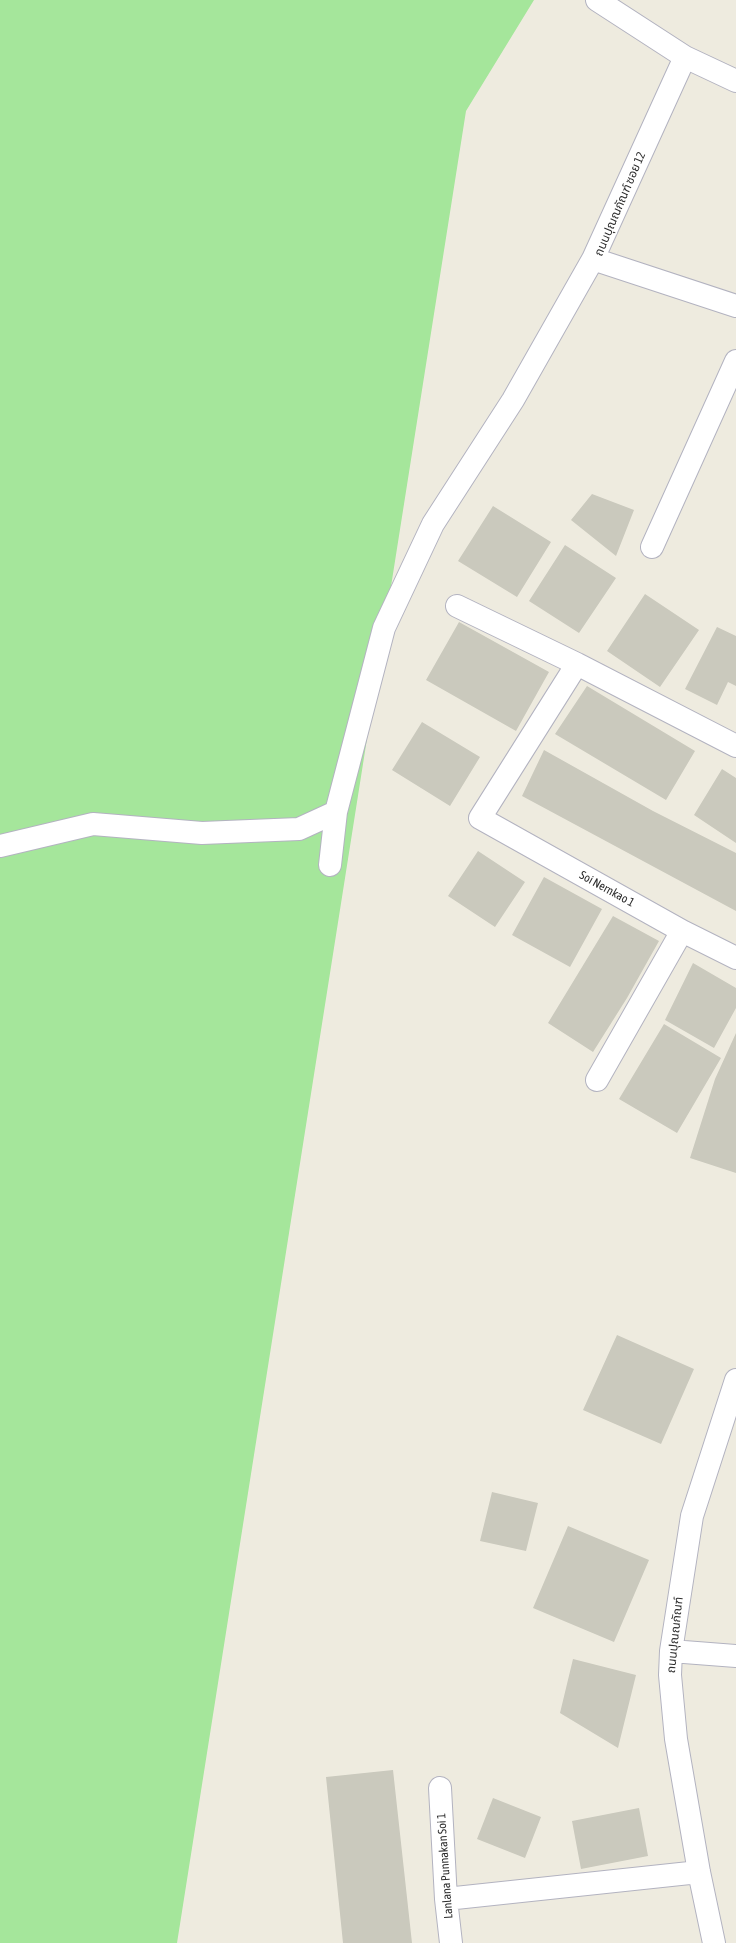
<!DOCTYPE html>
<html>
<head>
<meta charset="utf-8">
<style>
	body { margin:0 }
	canvas { display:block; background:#eeebdf }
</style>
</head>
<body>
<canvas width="736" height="1943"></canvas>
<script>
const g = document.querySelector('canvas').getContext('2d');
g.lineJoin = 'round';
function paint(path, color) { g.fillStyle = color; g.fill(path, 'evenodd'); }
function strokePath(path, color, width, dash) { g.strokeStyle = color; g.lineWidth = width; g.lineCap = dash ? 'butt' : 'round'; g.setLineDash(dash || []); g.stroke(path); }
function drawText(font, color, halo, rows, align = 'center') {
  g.font = font + ' "Asap Condensed","Noto Sans Thai",sans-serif'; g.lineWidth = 3; g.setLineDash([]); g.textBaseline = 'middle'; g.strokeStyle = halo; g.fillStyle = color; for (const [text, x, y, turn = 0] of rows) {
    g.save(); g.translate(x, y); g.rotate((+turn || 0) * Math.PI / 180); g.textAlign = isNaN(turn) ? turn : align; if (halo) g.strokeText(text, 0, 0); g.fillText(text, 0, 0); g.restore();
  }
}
paint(new Path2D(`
	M0,0H534L466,111L177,1943H0Z`), '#a5e69b');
paint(new Path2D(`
	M592,494L634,510L616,556L571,520Z
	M493,506L551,542L517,597L458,561Z
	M565,545L616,578L579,633L529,601Z
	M645,594L699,630L660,687L607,651Z
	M459,622L549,672L516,731L426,680Z
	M717,627L736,636V686L728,682L717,705L685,689Z
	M587,686L695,751L666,800L555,734Z
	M422,722L480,757L450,806L392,770Z
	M544,750L653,811L736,853V911L522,796Z
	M722,769L736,778V843L694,815Z
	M478,851L525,882L495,927L448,896Z
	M544,877L602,909L570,967L512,935Z
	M613,916L659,941L627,998L593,1052L548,1023Z
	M693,963L736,988V1008L714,1048L665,1020Z
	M664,1024L721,1058L677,1133L619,1099Z
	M736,1033V1173L690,1158L715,1079Z
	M617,1335L694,1369L661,1444L583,1410Z
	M492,1492L538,1503L526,1551L480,1541Z
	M568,1526L649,1560L614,1642L533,1608Z
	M573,1659L636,1675L618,1748L560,1713Z
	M393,1770L412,1943H343L326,1777Z
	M493,1798L541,1817L525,1858L477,1839Z
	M639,1808L648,1856L581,1869L572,1821Z`), '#cac9bd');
const minor = new Path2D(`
	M597,0L685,57L736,81
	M685,57L593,259L736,306
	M652,547L736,361
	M457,606L577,664L736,746
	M577,664L480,818L682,931L736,958
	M0,846L93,824L202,833L299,829L336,812
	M330,865L336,812L384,628L433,524L513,400L593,259
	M597,1080L682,931
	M671,1651L736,1656
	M440,1788L446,1899L451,1943
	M446,1899L699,1872
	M714,1943L699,1872L676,1739L670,1675L671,1651L692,1516L736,1380`);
strokePath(minor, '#b3b3c0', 24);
strokePath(minor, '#fff', 22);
drawText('12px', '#2d2d2d', '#fff', [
	["ถนนปุณณกัณฑ์ ซอย 12",620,204,-67],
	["Soi Nernkao 1",607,889,29],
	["ถนนปุณณกัณฑ์",675,1635,-84],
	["Lanlana Punnakan Soi 1",445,1866,-94]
]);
</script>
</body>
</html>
